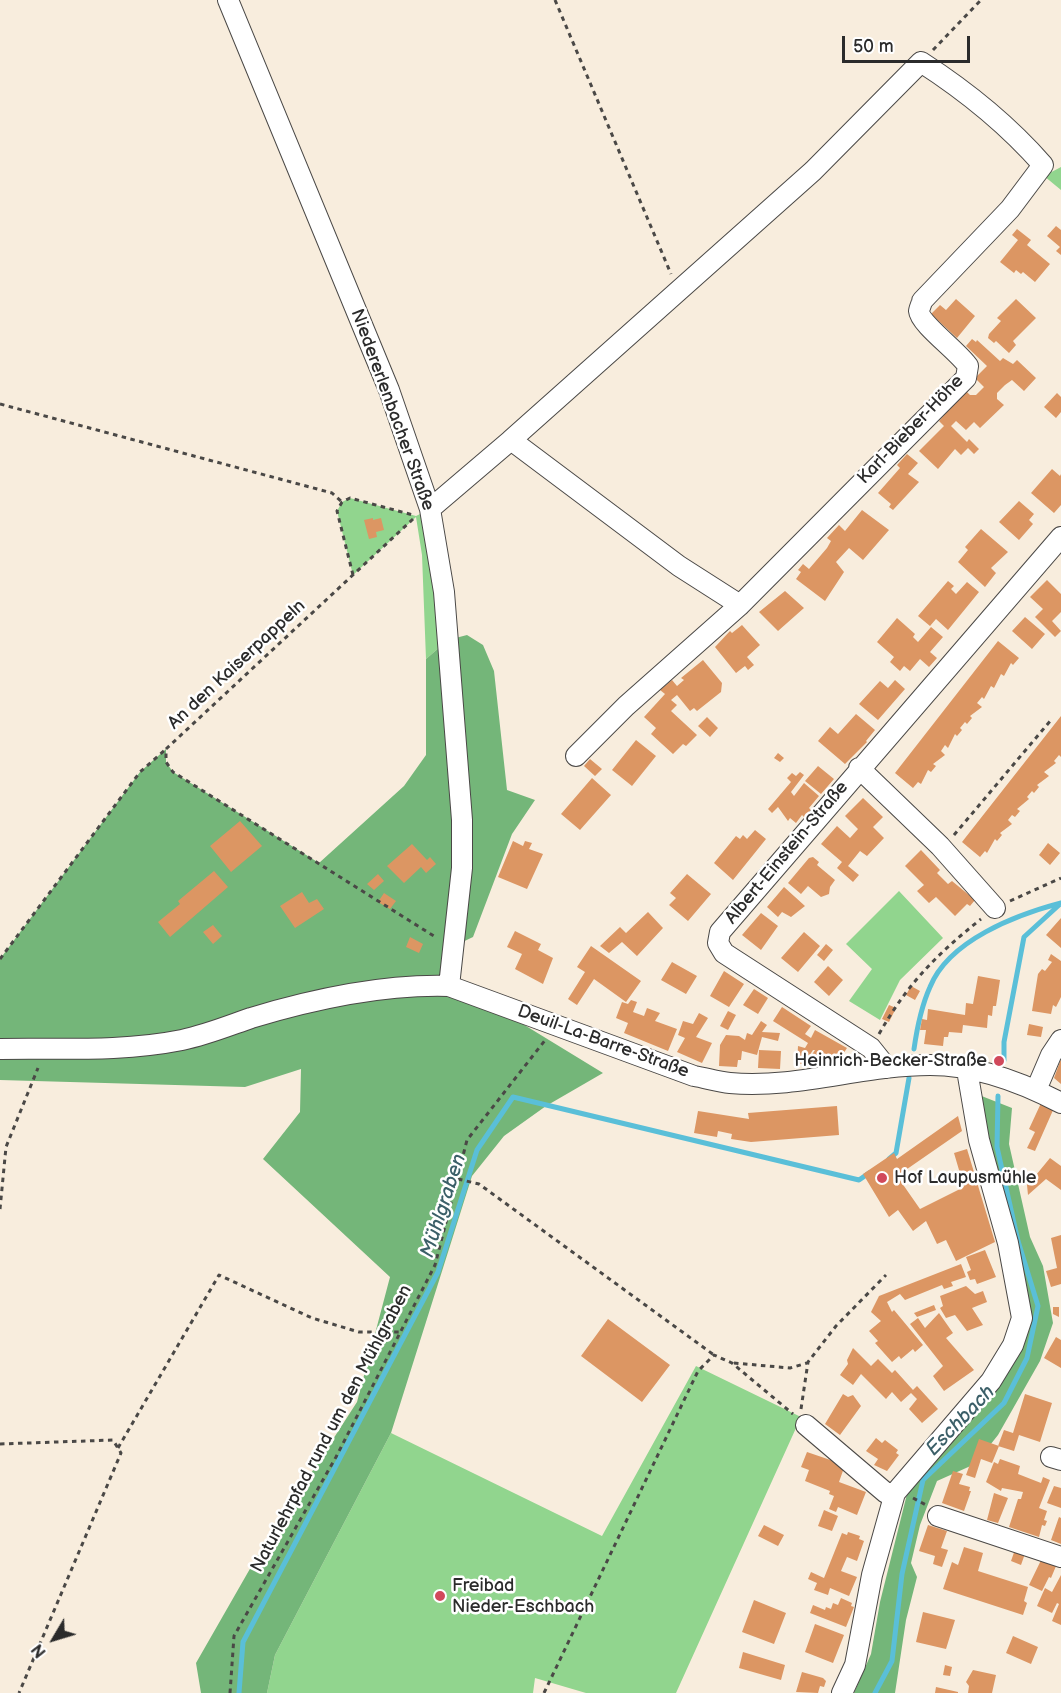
<!DOCTYPE html>
<html>
<head>
<meta charset="utf-8">
<style>
	body { margin:0 }
	#map { position:relative; width:1061px; height:1693px; overflow:hidden; background:#f8eddd; font-family:"Balsamiq Sans",sans-serif }
	canvas { display:block }
	.north { position:absolute; left:24px; top:1609px; width:60px; height:60px; -webkit-text-stroke:4px #fff; paint-order:stroke; rotate:232deg; font-size:16px; font-weight:700; line-height:24px; text-align:center; color:#2b2b2b }
	.north::after { content:''; display:block; margin:auto; width:21px; height:27px; background:#2b2b2b; clip-path:polygon(50% 0,100% 100%,50% 72%,0 100%) }
	.scale { position:absolute; left:842px; top:36px; width:128px; height:27px; box-sizing:border-box; border:3px solid #2b2b2b; border-top:0; padding-left:8px; font-size:18px; line-height:21px; white-space:nowrap; color:#2b2b2b; -webkit-text-stroke:4px #fff; paint-order:stroke }
</style>
</head>
<body>
<div id="map">
<canvas width="1061" height="1693"></canvas>
<div class="north">N</div>
<div class="scale">50 m</div>
</div>
<script>
const g = document.querySelector('canvas').getContext('2d');
g.lineJoin = 'round';
function paint(path, color) { g.fillStyle = color; g.fill(path, 'evenodd'); }
function strokePath(path, color, width, dash) { g.strokeStyle = color; g.lineWidth = width; g.lineCap = dash ? 'butt' : 'round'; g.setLineDash(dash || []); g.stroke(path); }
function drawText(font, color, halo, rows, align = 'center') {
  g.font = font + ' "Balsamiq Sans",sans-serif'; g.lineWidth = 5; g.setLineDash([]); g.textBaseline = 'middle'; g.strokeStyle = halo; g.fillStyle = color; for (const [text, x, y, turn = 0] of rows) {
    g.save(); g.translate(x, y); g.rotate((+turn || 0) * Math.PI / 180); g.textAlign = isNaN(turn) ? turn : align; if (halo) g.strokeText(text, 0, 0); g.fillText(text, 0, 0); g.restore();
  }
}
paint(new Path2D(`
	M1061,167V190L1044,176Z
	M350,498L416,516L430,509L448,640L426,659L422,555L416,517L353,575L337,511L342,502Z
	M899,891L943,938L900,980L880,1020L849,1001L872,969L846,944Z
	M696,1366L801,1417L676,1693H586L535,1678L533,1693H267L275,1655L391,1433L602,1536Z`), '#91d58e');
paint(new Path2D(`
	M467,635L483,645L494,671L507,790L535,800L512,834L473,937L452,947L449,986L472,993L603,1073L546,1106L504,1136L472,1176L391,1433L275,1655L267,1693H201L196,1663L255,1560L357,1402L390,1277L263,1159L300,1112L301,1069L245,1087L0,1080V959L140,772L166,749V762L173,772L319,863L404,786L426,755V659L448,640Z
	M979,1095L1012,1108L1009,1144L1030,1237L1043,1266L1053,1323L1040,1361L998,1435L975,1464L937,1481L920,1525L911,1563L917,1577L906,1620L895,1693H854L871,1654L880,1602L909,1486L1020,1352L999,1198Z`), '#74b679');
strokePath(new Path2D(`
	M914,1049C917,1028 921,1007 930,987C949,940 1016,915 1061,903
	M1004,1060V1042L1024,937L1059,905
	M889,1159L896,1153L909,1078
	M239,1693L243,1642L438,1272L477,1150L513,1097L859,1180L869,1173
	M875,1693L892,1661L902,1574L923,1480L1004,1403L1027,1358L1038,1306L1018,1241L997,1147L998,1096`), '#5abfd8', 5);
paint(new Path2D(`
	M1056,226L1061,230V255L1056,251L1060,247L1047,236Z
	M1017,229L1031,240L1027,245L1050,264L1035,282L1023,272L1021,274L1016,270L1014,273L1000,262L1018,240L1012,235Z
	M956,299L975,316L957,338L931,314L940,305L946,310Z
	M1016,299L1036,318L1013,341L1016,345L1009,353L996,341L994,343L988,338L989,334L1001,321L997,318Z
	M972,339L976,342L977,340L1000,361L1003,358L1013,364L1017,360L1036,378L1024,391L1012,380L1005,385L997,393V399L1004,405L980,428L974,422L966,430L956,421L951,426L967,442L969,439L979,449L974,454L968,448L961,455L955,449L938,469L919,451L944,426L939,421L947,412L944,409L964,389L970,395H976L984,387L975,378L987,366L966,346Z
	M1057,393L1061,397V412L1056,418L1044,407Z
	M907,454L918,463L908,474L919,482L893,510L889,507L891,504L878,493L900,468L897,465Z
	M1052,469L1060,476L1061,474V505L1054,513L1031,493Z
	M1019,501L1034,514L1029,520L1033,524L1019,540L999,522Z
	M862,510L889,530L863,560L849,548L836,562L844,572L825,601L796,579L801,572L798,570L803,564L809,569L827,548L831,541L827,538L839,525L845,531Z
	M373,518V520L381,518L384,530L376,532L377,537L369,539L364,520Z
	M981,529L1008,552L991,568L996,573L985,587L958,562L968,550L965,547Z
	M1047,580L1061,594V612L1052,621L1061,631L1055,637L1035,617L1043,609L1030,597Z
	M948,581L954,586L951,589L956,594L967,582L979,592L948,630L936,619L930,626L918,616Z
	M785,591L804,608L778,631L759,612Z
	M1025,617L1045,634L1032,649L1012,631Z
	M897,618L915,634L913,637L918,642L931,627L943,637L930,652L937,658L929,667L920,659L910,671L904,666L900,671L890,662L894,657L877,642Z
	M742,625L760,645L747,657L754,665L748,670L745,666L736,673L715,647L730,631L732,633Z
	M998,641L1019,658L1013,665L1011,663L1004,676L1001,674L994,688L991,686L984,699L982,697L977,703L982,707L970,716L972,718L967,724L965,722L960,728L962,730L957,736L955,734L948,748L945,745L941,751L945,755L933,764L936,766L931,772L928,770L921,784L918,782L913,788L895,773Z
	M703,660L722,683L721,692L697,711L694,708L690,711L677,695L671,700L677,705L671,711L697,735L686,746L683,744L673,754L651,734L656,728L644,717L665,694L660,690L672,680L677,686L684,680L681,678Z
	M895,680L905,689L878,720L859,704L880,681L888,688Z
	M856,714L875,730L866,741L867,742L845,764L818,741L830,727L838,734Z
	M1061,716V757L1059,755L1054,761L1056,763L1044,772L1049,776L1037,785L1039,787L1034,793L1032,791L1027,797L1029,799L1017,809L1020,811L1015,817L1012,815L1008,820L1012,824L1000,833L1002,835L997,841L995,839L987,853L985,851L980,857L962,842Z
	M707,717L718,728L710,737L698,726Z
	M636,740L656,756L632,786L612,770Z
	M778,753L784,758L780,762L774,758Z
	M590,759L602,769L595,776L584,766Z
	M818,766L834,779L821,794L805,781Z
	M800,772L804,775L791,792L794,796L804,783L819,796L809,808L812,811L806,819L802,815L796,823L790,818L788,821L778,807L772,813L768,809L791,782L787,778L792,773L796,776Z
	M592,778L611,795L580,830L561,814Z
	M863,798L883,817L873,827L884,838L867,856L860,851L848,866L859,875L853,882L837,868L842,862L821,844L837,826L850,838L858,829L845,816Z
	M240,821L262,846L231,872L210,846Z
	M755,830L766,839L733,880L714,863L736,836L740,839L743,835L747,839Z
	M513,841L523,846L525,841L532,843L529,849L543,854L527,889L498,877Z
	M1048,843L1060,853L1050,865L1039,855Z
	M412,844L427,860L430,857L436,864L426,873L421,867L404,883L387,866Z
	M921,850L940,870L937,873L948,884L952,881L975,900L970,906L967,904L955,916L936,897L929,903L917,891L924,885L905,866Z
	M813,857L819,862L817,865L835,880L830,887L829,894L821,897L808,886L801,894L788,883L809,858Z
	M214,871L228,887L170,937L158,922L180,904L178,901Z
	M378,874L384,881L374,890L367,884Z
	M687,874L711,894L688,921L669,905L676,898L670,893Z
	M784,887L805,906L791,917L782,912L778,917L767,907Z
	M302,892L309,903L317,899L324,909L295,928L280,906Z
	M384,893L396,901L390,909L378,902Z
	M648,912L663,928L637,956L622,942L609,953L600,946L620,927L626,933Z
	M761,913L778,926L761,950L742,935Z
	M1061,918V948L1046,935Z
	M213,925L222,936L213,944L203,932Z
	M515,931L541,944L538,950L553,958L543,984L515,969L522,954L507,947Z
	M804,932L820,946L798,972L781,958Z
	M410,937L423,944L419,953L406,947Z
	M826,944L833,950L824,961L817,955Z
	M591,946L641,981L626,1002L594,979L577,1005L568,999L585,972L577,967Z
	M1051,954L1061,961V997L1056,1007L1053,1005L1051,1014L1032,1011L1038,974L1042,969L1045,971L1052,962L1048,960Z
	M672,962L697,976L686,994L661,980Z
	M828,966L843,980L829,996L814,982Z
	M724,971L744,984L729,1007L710,996Z
	M978,976L1000,980L996,1006H993L992,1016L988,1015L987,1028L963,1025L962,1033L949,1032L948,1037H944L943,1046L924,1044L926,1030H920L922,1019L927,1020L928,1009L965,1015L966,1003L973,1004Z
	M911,986L920,991L915,1000L906,995Z
	M754,989L768,998L758,1014L743,1005Z
	M631,1000L637,1002L633,1012L644,1016L647,1008L660,1013L655,1021L677,1029L668,1051L624,1033L628,1023L616,1018L622,1002L628,1004Z
	M889,1005L896,1008L889,1022L882,1019Z
	M782,1007L811,1026L805,1034L811,1038L815,1030L847,1048L838,1062L804,1067L815,1050H813L804,1064H797L798,1046L805,1048L808,1043L773,1021Z
	M728,1011L736,1015L728,1030L720,1026Z
	M699,1013L708,1018L696,1037L712,1043L702,1063L677,1052L685,1038L678,1035L683,1021L693,1024Z
	M761,1021L767,1025L762,1032L780,1033L778,1041L762,1037L757,1055L742,1051L741,1060H738L737,1067L719,1066L720,1045L726,1035L739,1036L745,1040L747,1033L752,1035Z
	M1029,1024L1043,1027L1041,1037L1027,1035Z
	M759,1050L781,1051L780,1069L758,1068Z
	M1061,1059V1084L1054,1078Z
	M1042,1101L1054,1108L1035,1151L1027,1148L1035,1132L1029,1129Z
	M837,1106L839,1135L751,1142L731,1139L732,1134L718,1131L717,1137L694,1133L698,1111L749,1119L748,1113Z
	M958,1116L962,1131L897,1176L920,1209L964,1187L954,1153L967,1149L995,1242L956,1261L946,1240L937,1244L926,1221L913,1231L898,1210L889,1217L863,1174L894,1153L897,1159Z
	M1050,1158L1061,1166V1190L1046,1179L1028,1195L1026,1175H1036Z
	M1061,1235V1284L1051,1287L1046,1271L1057,1268L1051,1238Z
	M985,1250L996,1277L977,1284L975,1279L970,1280L967,1272L971,1270L966,1257Z
	M961,1264L966,1277L951,1282L953,1286L944,1289L942,1285L905,1300L900,1294L887,1302L892,1312L894,1310L923,1345L915,1352L913,1349L901,1359L899,1356L892,1362L875,1343L878,1341L869,1331L881,1321L871,1312L879,1296Z
	M966,1286L975,1294L983,1291L987,1302L972,1308L983,1325L967,1331L955,1315L946,1318L940,1308L943,1306L940,1296Z
	M934,1305L936,1310L917,1317L914,1313Z
	M1053,1307H1059V1317L1053,1314Z
	M939,1313L953,1333L946,1338L974,1370L944,1391L933,1376L943,1366L910,1324L918,1318L925,1328Z
	M608,1319L670,1365L642,1402L581,1356Z
	M1056,1337L1061,1340V1368L1044,1358Z
	M853,1348L871,1366L878,1359L892,1373L895,1370L913,1390L917,1386L938,1409L922,1423L909,1409L917,1399L911,1393L901,1402L892,1392L886,1399L861,1374L853,1385L840,1375L848,1364L847,1360Z
	M843,1394L848,1397L853,1395L861,1406L840,1435L825,1424Z
	M1025,1394L1052,1403L1040,1442L1019,1435L1014,1451L998,1446L1004,1430L1013,1433Z
	M876,1438L882,1443L885,1440L898,1450L896,1453L899,1455L887,1471L874,1465L878,1459L866,1451Z
	M979,1439L999,1446L992,1463L981,1459L975,1478L966,1475Z
	M807,1452L845,1465L839,1482L866,1492L857,1515L838,1507L836,1512L829,1509L834,1496L829,1494L830,1491L805,1481L809,1470L801,1467Z
	M1000,1459L1020,1466L1018,1474L1041,1483L1043,1477L1050,1480L1039,1508L1047,1511L1044,1520L1047,1521L1045,1526L1042,1525L1039,1537L1009,1527L1018,1499H1021L1023,1492L1002,1488L1001,1491L986,1482L994,1462L998,1464Z
	M953,1471L963,1474L959,1484L970,1487L969,1491H971L964,1511L942,1503Z
	M1054,1486L1061,1488V1508L1047,1503Z
	M994,1493L1008,1498L998,1523L987,1520Z
	M824,1510L838,1516L832,1531L818,1526Z
	M1059,1517L1061,1518V1544L1051,1540Z
	M764,1525L784,1535L778,1546L758,1536Z
	M928,1525L947,1531L941,1548L948,1550L942,1567L933,1564L935,1556L919,1551Z
	M848,1532L860,1536L859,1539L864,1541L857,1561L847,1557L841,1571L857,1577L849,1596L830,1588L828,1595L814,1590L817,1583L808,1579L811,1572L824,1578L842,1533L847,1535Z
	M1017,1544L1027,1548L1021,1565L1011,1561Z
	M964,1547L983,1553L978,1571L1028,1587L1024,1601L1027,1603L1023,1615L943,1589L952,1562L958,1565Z
	M1044,1554L1059,1559L1051,1578L1049,1577L1042,1591L1029,1585Z
	M1061,1575V1625L1052,1621L1059,1604L1057,1603L1052,1613L1037,1606L1045,1588L1052,1592Z
	M841,1598L852,1603L851,1606L854,1607L846,1627L810,1613L813,1605L825,1610L826,1607L831,1609L833,1603L838,1605Z
	M754,1600L786,1613L774,1644L742,1632Z
	M923,1612L955,1620L946,1649L916,1642Z
	M815,1624L844,1635L833,1663L805,1652Z
	M1013,1636L1038,1647L1031,1664L1006,1653Z
	M743,1652L785,1665L781,1680L739,1668Z
	M945,1665L952,1667L950,1676L943,1675Z
	M973,1670L996,1675L992,1693H968L969,1686L966,1682Z
	M802,1672L823,1678L826,1681L824,1687L820,1686L818,1693L796,1692Z
	M936,1687L958,1692V1693H935Z`), '#dc9663');
const minor = new Path2D(`
	M228,0L389,390L430,509L444,592L462,820V868L449,986
	M511,440L813,171L921,62C966,91 1008,125 1043,165L1010,209L922,301C922,303 919,309 919,311C920,324 959,352 968,366L966,378L740,605L626,706L576,756
	M430,509L511,440L679,566L740,605
	M859,768L940,846L995,908
	M0,1049C61,1048 122,1052 182,1040C206,1035 228,1026 251,1018C314,999 383,984 449,986L694,1076C706,1078 718,1082 730,1083C797,1089 864,1065 930,1065C977,1065 1021,1082 1061,1103
	M887,1068L871,1048L724,953L718,943L720,932L1061,537
	M1036,1090L1051,1055L1061,1040
	M806,1425L886,1493H895
	M1051,1457L1061,1460
	M938,1516L1061,1557
	M842,1693L855,1665L872,1575L895,1493L991,1381L1013,1345L1022,1318L1008,1243L979,1140L967,1070`);
strokePath(minor, '#4a4846', 22);
strokePath(new Path2D(`
	M555,0L671,274
	M933,50L981,0
	M0,404L332,493L342,502
	M413,519L166,749V762L173,772L437,938
	M353,575L337,511L342,502L350,498L413,515
	M954,835L1051,720
	M1010,901L1061,878
	M0,959L140,772L166,749
	M879,1034C908,983 936,955 981,919
	M458,1179L479,1184L714,1355
	M0,1209L6,1147L38,1068
	M734,1363L790,1368L807,1363
	M801,1409L808,1362L836,1326L886,1275
	M0,1444L113,1440L121,1453L19,1693
	M118,1448L219,1275L312,1318L359,1332H400
	M913,1498L926,1505
	M230,1693L234,1636L336,1457L435,1265L467,1140L546,1039
	M544,1693L698,1371L714,1355L732,1363L793,1414`), '#4a4846', 3, [4.5, 4.5]);
strokePath(minor, '#fff', 20);
for (const [x, y, r, color] of [
	[999,1061,6,"#d1495b"],
	[882,1178,6,"#d1495b"],
	[440,1596,6,"#d1495b"]
]) { const dot = new Path2D(); dot.arc(x, y, r, 0, 2 * Math.PI); g.fillStyle = color; g.fill(dot); strokePath(dot, '#fff', 2); }
drawText('18px', '#2b2b2b', '#fff', [
	["Niedererlenbacher Straße",392,410,70],
	["Karl-Bieber-Höhe",911,430,-46],
	["An den Kaiserpappeln",237,665,-43],
	["Albert-Einstein-Straße",787,853,-50],
	["Deuil-La-Barre-Straße",603,1042,20],
	["Naturlehrpfad rund um den Mühlgraben",332,1429,-62]
]);
drawText('18px', '#2b2b2b', '#fff', [
	["Heinrich-Becker-Straße",987,1061,"right"],
	["Hof Laupusmühle",894,1178],
	["Freibad",452,1586],
	["Nieder-Eschbach",452,1607]
], 'left');
drawText('italic 20px', '#3b5f68', '#fff', [
	["Mühlgraben",444,1206,-72],
	["Eschbach",961,1421,-46]
]);
</script>
</body>
</html>
